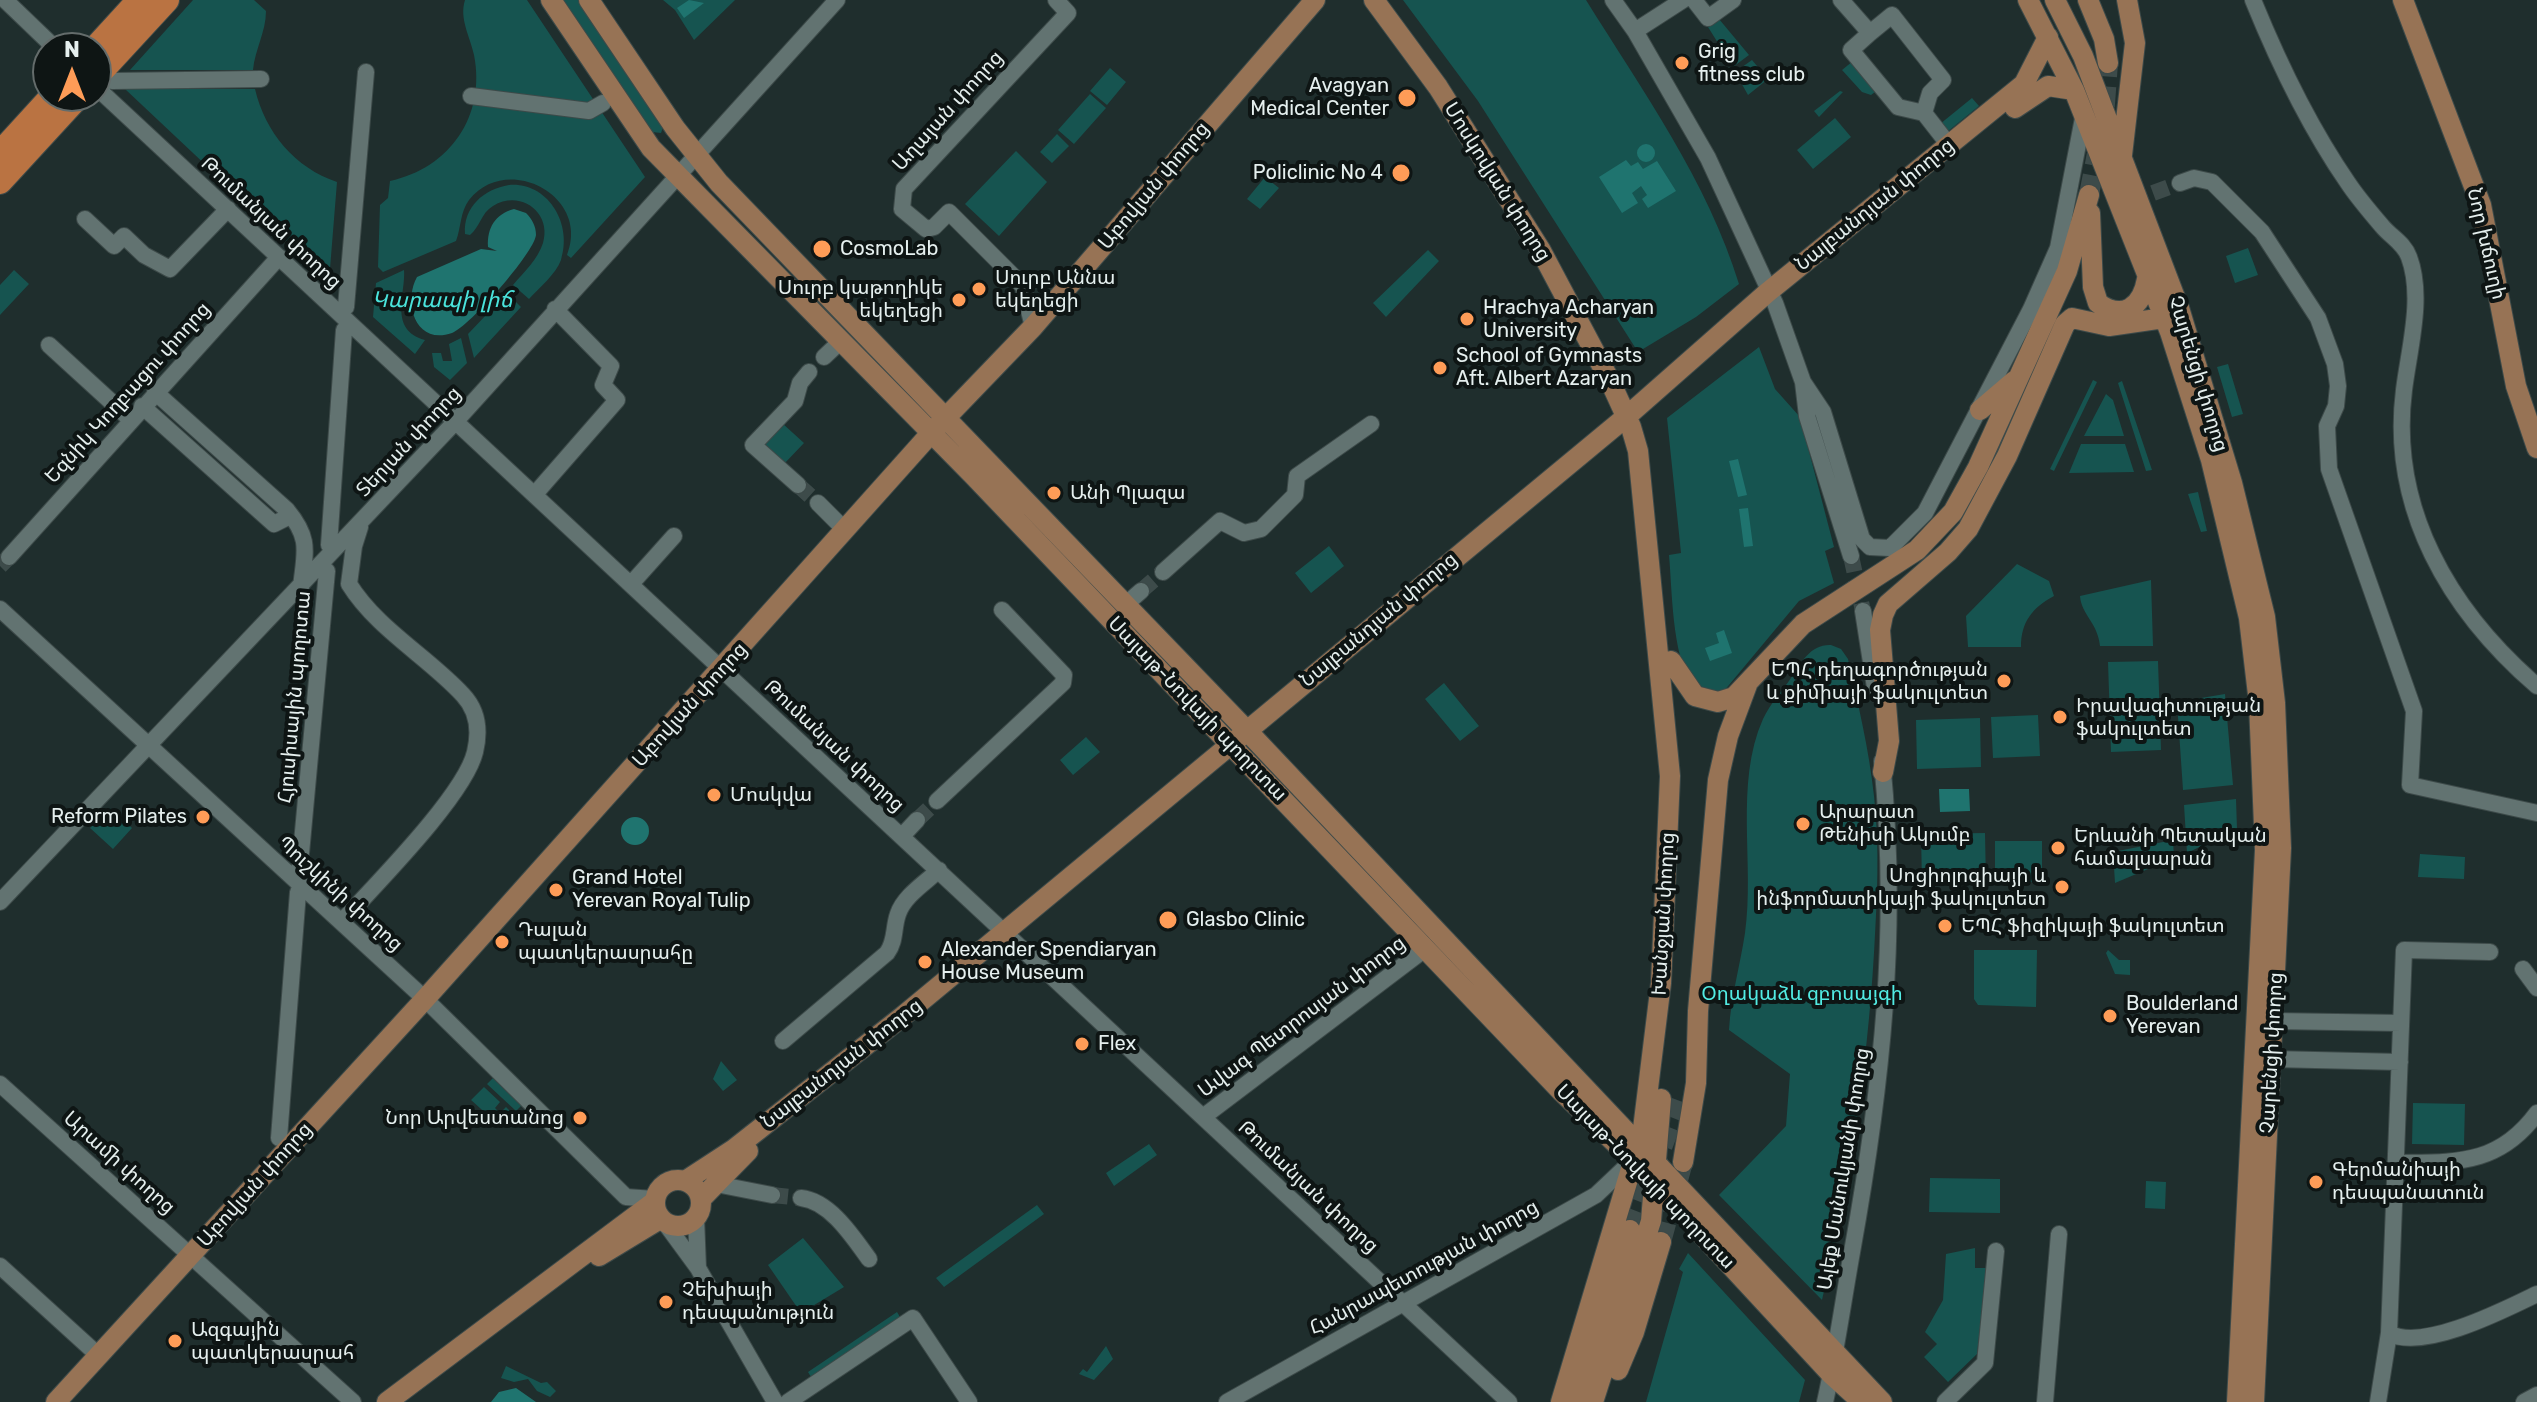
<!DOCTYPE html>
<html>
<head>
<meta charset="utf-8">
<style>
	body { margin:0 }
	#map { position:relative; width:2537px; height:1402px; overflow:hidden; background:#1f2e2d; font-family:Rubik,sans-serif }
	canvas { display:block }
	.north { position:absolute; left:32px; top:32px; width:80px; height:80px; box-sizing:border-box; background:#0e1514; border:2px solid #646c6b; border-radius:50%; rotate:0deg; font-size:22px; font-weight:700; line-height:32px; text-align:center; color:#e5efee }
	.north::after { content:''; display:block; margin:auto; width:28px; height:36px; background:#fe9c57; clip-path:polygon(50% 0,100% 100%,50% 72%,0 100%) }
</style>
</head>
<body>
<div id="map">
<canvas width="2537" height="1402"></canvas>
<div class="north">N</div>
</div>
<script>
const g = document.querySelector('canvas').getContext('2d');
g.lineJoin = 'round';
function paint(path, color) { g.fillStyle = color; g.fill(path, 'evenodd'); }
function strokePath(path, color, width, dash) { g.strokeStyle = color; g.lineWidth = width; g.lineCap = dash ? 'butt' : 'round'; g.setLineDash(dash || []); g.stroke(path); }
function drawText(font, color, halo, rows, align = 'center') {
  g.font = font + ' Rubik,"Noto Sans Armenian",sans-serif'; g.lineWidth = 8; g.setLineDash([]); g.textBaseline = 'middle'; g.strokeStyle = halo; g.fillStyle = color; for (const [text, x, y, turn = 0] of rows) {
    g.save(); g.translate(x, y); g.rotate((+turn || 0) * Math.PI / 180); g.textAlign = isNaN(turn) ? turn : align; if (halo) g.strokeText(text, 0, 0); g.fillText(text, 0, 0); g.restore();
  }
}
paint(new Path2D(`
	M193,0H254L266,11C266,32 255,49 253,70H130Z
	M465,0H527L645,177L571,258L567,255C591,196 507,152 469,200C460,212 461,228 456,241L383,272L378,267L380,205L388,198L390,181C450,168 486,116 474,55C470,36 459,19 465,0Z
	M562,0H579L664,124L661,133L652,132Z
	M663,0H735L694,40L675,10Z
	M1403,0H1586C1642,90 1708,182 1739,284L1696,317L1638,352L1478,101Z
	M1719,19L1749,55L1733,67L1708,27Z
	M1752,60L1768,79L1748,95L1735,72Z
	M1853,61L1879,89L1871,95L1862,92L1842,70Z
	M1110,68L1126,82L1107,105L1090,91Z
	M125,89H255C265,132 295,168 337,182L329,281Z
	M1840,91L1843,92L1819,117L1814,111Z
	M1090,94L1106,108L1074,144L1058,130Z
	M1972,98L1979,106L1947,132L1940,124Z
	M1835,118L1851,137L1813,169L1797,150Z
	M1057,134L1069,146L1052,163L1040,152Z
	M1016,151L1047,182L999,236L965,204Z
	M1265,177L1279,188L1260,209L1247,199Z
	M509,185C548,182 573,224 561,260C556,274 539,288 529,299L513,285C524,272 538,259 543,243C552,213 521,189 493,206C481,213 480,227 470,235L465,234C463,207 484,189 509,185Z
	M2248,248L2258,275L2235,283L2226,256Z
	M1428,250L1439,261L1386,317L1373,303Z
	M14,270L29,284L0,315V285Z
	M404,270C406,293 388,330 425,340L415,354L373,317L376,283Z
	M507,293L521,307L474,358L468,334Z
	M461,338L467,363L450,380L434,367L432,353H441L443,361H452L449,344Z
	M1759,347L1775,389L1800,417L1834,547L1825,551L1834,583L1799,601L1724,691L1712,695C1704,691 1697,688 1691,681C1672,656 1672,587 1669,555L1681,553L1667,418Z
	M2228,364L2243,414L2232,417L2217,367Z
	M2093,380L2097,382L2054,471L2050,469Z
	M2122,381L2152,470L2146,471L2118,383Z
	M2106,394L2113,400L2124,436H2084Z
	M782,423L804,443L784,464L761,444Z
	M2081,444H2125L2134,472L2069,473Z
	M2198,492L2207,531L2201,532L2188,494Z
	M1329,546L1344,566L1311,593L1295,573Z
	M2017,564L2049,581L2054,596C2032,608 2021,622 2021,647H1968L1966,616Z
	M2151,580L2153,646H2100C2098,623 2081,614 2080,596Z
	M1831,645L1841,649L1848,659C1858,704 1869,749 1874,796C1880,848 1877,901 1874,953C1867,1072 1849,1185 1822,1300L1719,1195L1786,1126L1790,1074L1729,1030C1731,996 1740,966 1745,933C1755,864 1734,784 1763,719C1770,704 1782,691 1791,678C1801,662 1811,644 1831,645Z
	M2158,661L2161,750L2111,752L2108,662Z
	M1444,683L1479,726L1460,741L1425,699Z
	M2225,694L2233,785L2183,790L2177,702Z
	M2038,715L2040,756L1993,758L1991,717Z
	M1980,718L1981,767L1917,769L1916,720Z
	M1086,737L1100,752L1073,775L1060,760Z
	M2236,799L2237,829L2187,853L2184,805Z
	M110,808L132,828L113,849L90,828Z
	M1985,833L1986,883L1922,884L1921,834Z
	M2173,840L2174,858L2115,883L2113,852Z
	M1995,841H2042V882H1995Z
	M2420,854L2465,857L2464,879L2418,877Z
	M1974,950H2037L2036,1007L1978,1005L1974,999Z
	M2108,950L2119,960H2130V975L2115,974L2106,953Z
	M721,1061L737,1080L723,1091L713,1079Z
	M494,1077L522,1105L516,1111L487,1084Z
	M484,1087L500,1102L495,1108L500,1113L506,1107L513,1114L501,1127L471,1100Z
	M2413,1103L2465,1104L2464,1145L2412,1144Z
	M1149,1144L1157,1155L1114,1186L1106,1173Z
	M1930,1178L2000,1179V1213L1929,1212Z
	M2146,1181L2166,1182L2165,1209L2145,1208Z
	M1037,1205L1044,1214L944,1287L936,1278Z
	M803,1238L844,1287L801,1313L768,1265Z
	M1975,1248V1268H1987L1977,1354L1948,1382L1924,1357L1937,1344L1925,1332L1943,1300L1946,1254Z
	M1688,1253L1805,1380L1799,1402H1646L1683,1272L1679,1269Z
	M897,1312L900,1317L811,1377L808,1372Z
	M1106,1346L1113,1359L1094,1380L1079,1374L1083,1369L1087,1372Z
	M506,1366L541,1383L547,1382L556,1391L550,1397L537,1391L528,1379L514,1382L501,1378Z`), '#165450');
paint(new Path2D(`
	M689,0L704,3L684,18L677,8Z
	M1637 153a9 9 0 1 1 18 0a9 9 0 1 1-18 0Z
	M1626,160L1631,166L1638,162L1643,169L1657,161L1676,191L1648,208L1642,199L1647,195L1641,186L1632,193L1638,203L1622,213L1599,177Z
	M514,209L526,213C532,219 536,226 536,235C534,253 469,327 452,333C415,346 403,302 417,277L481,249L497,251L488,247C487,228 495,214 514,209Z
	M1738,459L1747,495L1738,497L1729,461Z
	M1748,508L1753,546L1744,547L1739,509Z
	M1724,630L1732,653L1710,661L1705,648L1719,643L1716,633Z
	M1939,789H1969L1970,811L1940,812Z
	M621 831a14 14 0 1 1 28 0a14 14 0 1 1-28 0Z
	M516,1388L536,1402H491L499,1392Z`), '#1f746f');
strokePath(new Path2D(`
	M2153,193L2180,183
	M798,485L818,503
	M1851,556L1863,611
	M0,566L9,557
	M1141,591L1163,572
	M917,820L937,801
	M772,1195L801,1198`), '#3d4b4a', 16, [16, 8]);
strokePath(new Path2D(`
	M2089,195L2104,117L2108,63
	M1630,1230L1680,1101
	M1661,1242L1683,1162`), '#3d4b4a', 20, [20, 10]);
const minor = new Path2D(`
	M5,0L55,48
	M1613,0L1635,31L1708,158L1775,303L1803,382L1807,416L1851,556
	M1694,0L1708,18L1733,0
	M1841,0L1870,33L1851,50L1898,107L1924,113
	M2253,0C2279,64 2308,125 2348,183C2358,198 2370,212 2382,226C2391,237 2404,243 2409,257C2424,297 2409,349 2404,390C2389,509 2450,611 2537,686
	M1635,31L1683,0
	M1870,33L1892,15L1943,80L1930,93L1924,113L1949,145
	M112,81L261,79
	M96,87L1509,1402
	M471,96L589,111L603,103
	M2180,183L2194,178L2212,182L2262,232L2318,318L2335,364L2338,386L2336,406L2327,426L2329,469L2414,711L2410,785L2537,813
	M85,219L114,246L124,236L144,255L170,269L228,209
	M346,307L366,72
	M1033,327L1023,286L949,212L934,227L926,229L902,209L904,189L1068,13L1056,0
	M49,345L130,419
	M824,357L841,341
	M1803,382L1823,412L1862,539L1870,547L1890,548L1925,513L2031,309L2058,248L2084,113
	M155,392L287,510C311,539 305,551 301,587
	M142,406L274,524L286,518L287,510
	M798,485L753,445L795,401L800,383L809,372
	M535,494L617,400L603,385L611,366L555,309
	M818,503L845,530
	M329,545L344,330
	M9,557L279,257
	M1163,572L1220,521L1244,533L1261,529L1295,495L1297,476L1371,424
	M631,584L674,536
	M1125,605L1141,591
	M0,609L425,999L626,1197L654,1199
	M1863,611L1876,694
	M937,801L1063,683L1064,675L1002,610
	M902,836L917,820
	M299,875L327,571
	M0,902L456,421L837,0
	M347,916C379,881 465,794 475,752C480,731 478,711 463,695C428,657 377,629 349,584L354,546L360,527
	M2523,969L2537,988
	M2273,1021L2401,1023
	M783,1041L887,953C896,941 893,928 898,914C904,896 925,883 939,870
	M2273,1059L2400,1062
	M0,1084L353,1402
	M1203,1117L1425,949
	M279,1138L298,892
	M2396,1163C2455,1162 2498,1166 2537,1113
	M716,1184L772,1195
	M801,1198C830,1201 853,1237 869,1259
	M696,1217L698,1268L775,1402
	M665,1223L698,1268
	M0,1266L98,1355
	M2389,1333C2422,1352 2504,1310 2537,1294
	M788,1402L913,1318L969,1402
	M1227,1402L1596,1195L1633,1160
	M1825,1402C1836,1353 1843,1302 1852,1252C1882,1086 1899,931 1882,761
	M1945,1402L1985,1363L1996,1251
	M2045,1402L2059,1234
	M2378,1402L2389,1333L2404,950L2490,952
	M2524,1402L2537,1395`);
const major = new Path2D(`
	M551,0L651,148L973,475L1561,1091L1633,1160L1831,1374L1862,1402
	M589,0L675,128L719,183L1252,736L1882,1402
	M1374,0L1438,87L1540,249L1610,381L1631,427L1638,451L1670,776L1661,983L1643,1129L1561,1402
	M2028,0L2074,90L2170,332L2211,460L2249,618L2259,703L2265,850L2237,1402
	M2055,0L2083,56L2179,308L2232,483L2265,617L2275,703L2281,848L2254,1402
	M2088,0L2104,39L2108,63
	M2403,0L2481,205L2516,386L2537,448
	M2015,108L2048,86L2074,90
	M2122,155L2135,43L2127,0
	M2090,213L2093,287L2098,303C2123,321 2142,307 2147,279
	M1980,410L2014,381
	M1671,661L1695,696L1718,702L1734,697L1803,624L1917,550L1953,512L1978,467L2067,271L2089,195
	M1883,772L1889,741L1880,630L1883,615L1888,604L1948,552L1968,529L2007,456L2065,324L2072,318L2109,326L2164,318
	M1683,1162L1696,1083L1698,1011L1718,780L1728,736L1747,685
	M655 1203a23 23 0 1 1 46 0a23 23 0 1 1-46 0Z
	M685,1181L734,1149L903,1016L1626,417L1768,292L2024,84L2048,37
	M701,1199L748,1151
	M599,1256L660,1219
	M1618,1370L1634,1332L1661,1242
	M56,1402L425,999L932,432L1033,327L1315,0
	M387,1402L654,1202
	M1574,1402L1610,1305L1630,1230
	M1593,1402L1651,1221L1661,1099`);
const highway = new Path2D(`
	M95,48L139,0
	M96,77L167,0
	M0,153L52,96
	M0,182L79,96`);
strokePath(minor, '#3d4a49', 18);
strokePath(major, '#3d4a49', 22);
strokePath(highway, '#3d4a49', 26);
strokePath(minor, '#627371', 16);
strokePath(major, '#977355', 20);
strokePath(highway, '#ba7342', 24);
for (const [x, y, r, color] of [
	[1682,63,8,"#fe9c57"],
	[1407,98,10,"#fe9c57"],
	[1401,173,10,"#fe9c57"],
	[822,249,10,"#fe9c57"],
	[979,289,8,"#fe9c57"],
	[959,300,8,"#fe9c57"],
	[1467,319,8,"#fe9c57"],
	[1440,368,8,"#fe9c57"],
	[1054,493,8,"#fe9c57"],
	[2004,681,8,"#fe9c57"],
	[2060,717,8,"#fe9c57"],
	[714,795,8,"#fe9c57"],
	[203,817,8,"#fe9c57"],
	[1803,824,8,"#fe9c57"],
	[2058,848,8,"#fe9c57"],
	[2062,887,8,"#fe9c57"],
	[556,890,8,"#fe9c57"],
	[1168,920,10,"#fe9c57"],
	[1945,926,8,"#fe9c57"],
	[502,942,8,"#fe9c57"],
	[925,962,8,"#fe9c57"],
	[2110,1016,8,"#fe9c57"],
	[1082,1044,8,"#fe9c57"],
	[580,1118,8,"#fe9c57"],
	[2316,1182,8,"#fe9c57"],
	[666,1302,8,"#fe9c57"],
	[175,1341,8,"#fe9c57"]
]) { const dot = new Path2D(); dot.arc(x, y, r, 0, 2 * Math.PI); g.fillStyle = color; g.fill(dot); strokePath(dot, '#0e1514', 3); }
drawText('20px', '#e5efee', '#0e1514', [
	["Grig",1698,52],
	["fitness club",1698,75],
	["Avagyan",1389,86,"right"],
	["Medical Center",1389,109,"right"],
	["Policlinic No 4",1383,173,"right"],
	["CosmoLab",840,249],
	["Սուրբ Աննա",995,278],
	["եկեղեցի",995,301],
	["Սուրբ կաթողիկե",943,288,"right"],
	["եկեղեցի",943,311,"right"],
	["Hrachya Acharyan",1483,308],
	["University",1483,331],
	["School of Gymnasts",1456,356],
	["Aft. Albert Azaryan",1456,379],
	["Անի Պլազա",1070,493],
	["ԵՊՀ դեղագործության",1988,670,"right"],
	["և քիմիայի ֆակուլտետ",1988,693,"right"],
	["Իրավագիտության",2076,706],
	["ֆակուլտետ",2076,729],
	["Մոսկվա",730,795],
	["Արարատ",1819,812],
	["Թենիսի Ակումբ",1819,835],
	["Reform Pilates",187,817,"right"],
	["Երևանի Պետական",2074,836],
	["համալսարան",2074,859],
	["Սոցիոլոգիայի և",2046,876,"right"],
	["ինֆորմատիկայի ֆակուլտետ",2046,899,"right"],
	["Grand Hotel",572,878],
	["Yerevan Royal Tulip",572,901],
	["Glasbo Clinic",1186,920],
	["ԵՊՀ ֆիզիկայի ֆակուլտետ",1961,926],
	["Դալան",518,930],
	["պատկերասրահը",518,953],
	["Alexander Spendiaryan",941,950],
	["House Museum",941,973],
	["Boulderland",2126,1004],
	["Yerevan",2126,1027],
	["Flex",1098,1044],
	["Նոր Արվեստանոց",564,1118,"right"],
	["Գերմանիայի",2332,1170],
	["դեսպանատուն",2332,1193],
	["Չեխիայի",682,1290],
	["դեսպանություն",682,1313],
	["Ազգային",191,1330],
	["պատկերասրահ",191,1353]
], 'left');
drawText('20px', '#e5efee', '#0e1514', [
	["Աղայան փողոց",948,111,-48],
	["Մոսկովյան փողոց",1497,182,58],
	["Աբովյան փողոց",1154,186,-50],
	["Նալբանդյան փողոց",1875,205,-39],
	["Թումանյան փողոց",271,223,43],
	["Նոր խճուղի",2486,244,77],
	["Չարենցի փողոց",2198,374,73],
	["Եզնիկ Կողբացու փողոց",128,393,-48],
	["Տերյան փողոց",409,442,-47],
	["Նալբանդյան փողոց",1379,620,-40],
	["Հյուսիսային պողոտա",295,697,-85],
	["Աբովյան փողոց",690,705,-48],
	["Սայաթ-Նովայի պողոտա",1197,709,46],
	["Թումանյան փողոց",834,746,43],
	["Պուշկինի փողոց",340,894,42],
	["Խանջյան փողոց",1664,914,-87],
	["Ավագ Պետրոսյան փողոց",1302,1017,-37],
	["Չարենցի փողոց",2272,1053,-87],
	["Նալբանդյան փողոց",842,1064,-38],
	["Արամի փողոց",119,1163,42],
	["Ալեք Մանուկյանի փողոց",1844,1169,-81],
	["Սայաթ-Նովայի պողոտա",1645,1177,46],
	["Աբովյան փողոց",255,1185,-48],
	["Թումանյան փողոց",1308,1187,43],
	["Հանրապետության փողոց",1424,1268,-29]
]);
drawText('20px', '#52ebe3', '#0e1514', [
	["Օղակաձև զբոսայգի",1802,994]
]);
drawText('italic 22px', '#4ae4dc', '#0e1514', [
	["Կարապի լիճ",442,301]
]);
</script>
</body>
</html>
